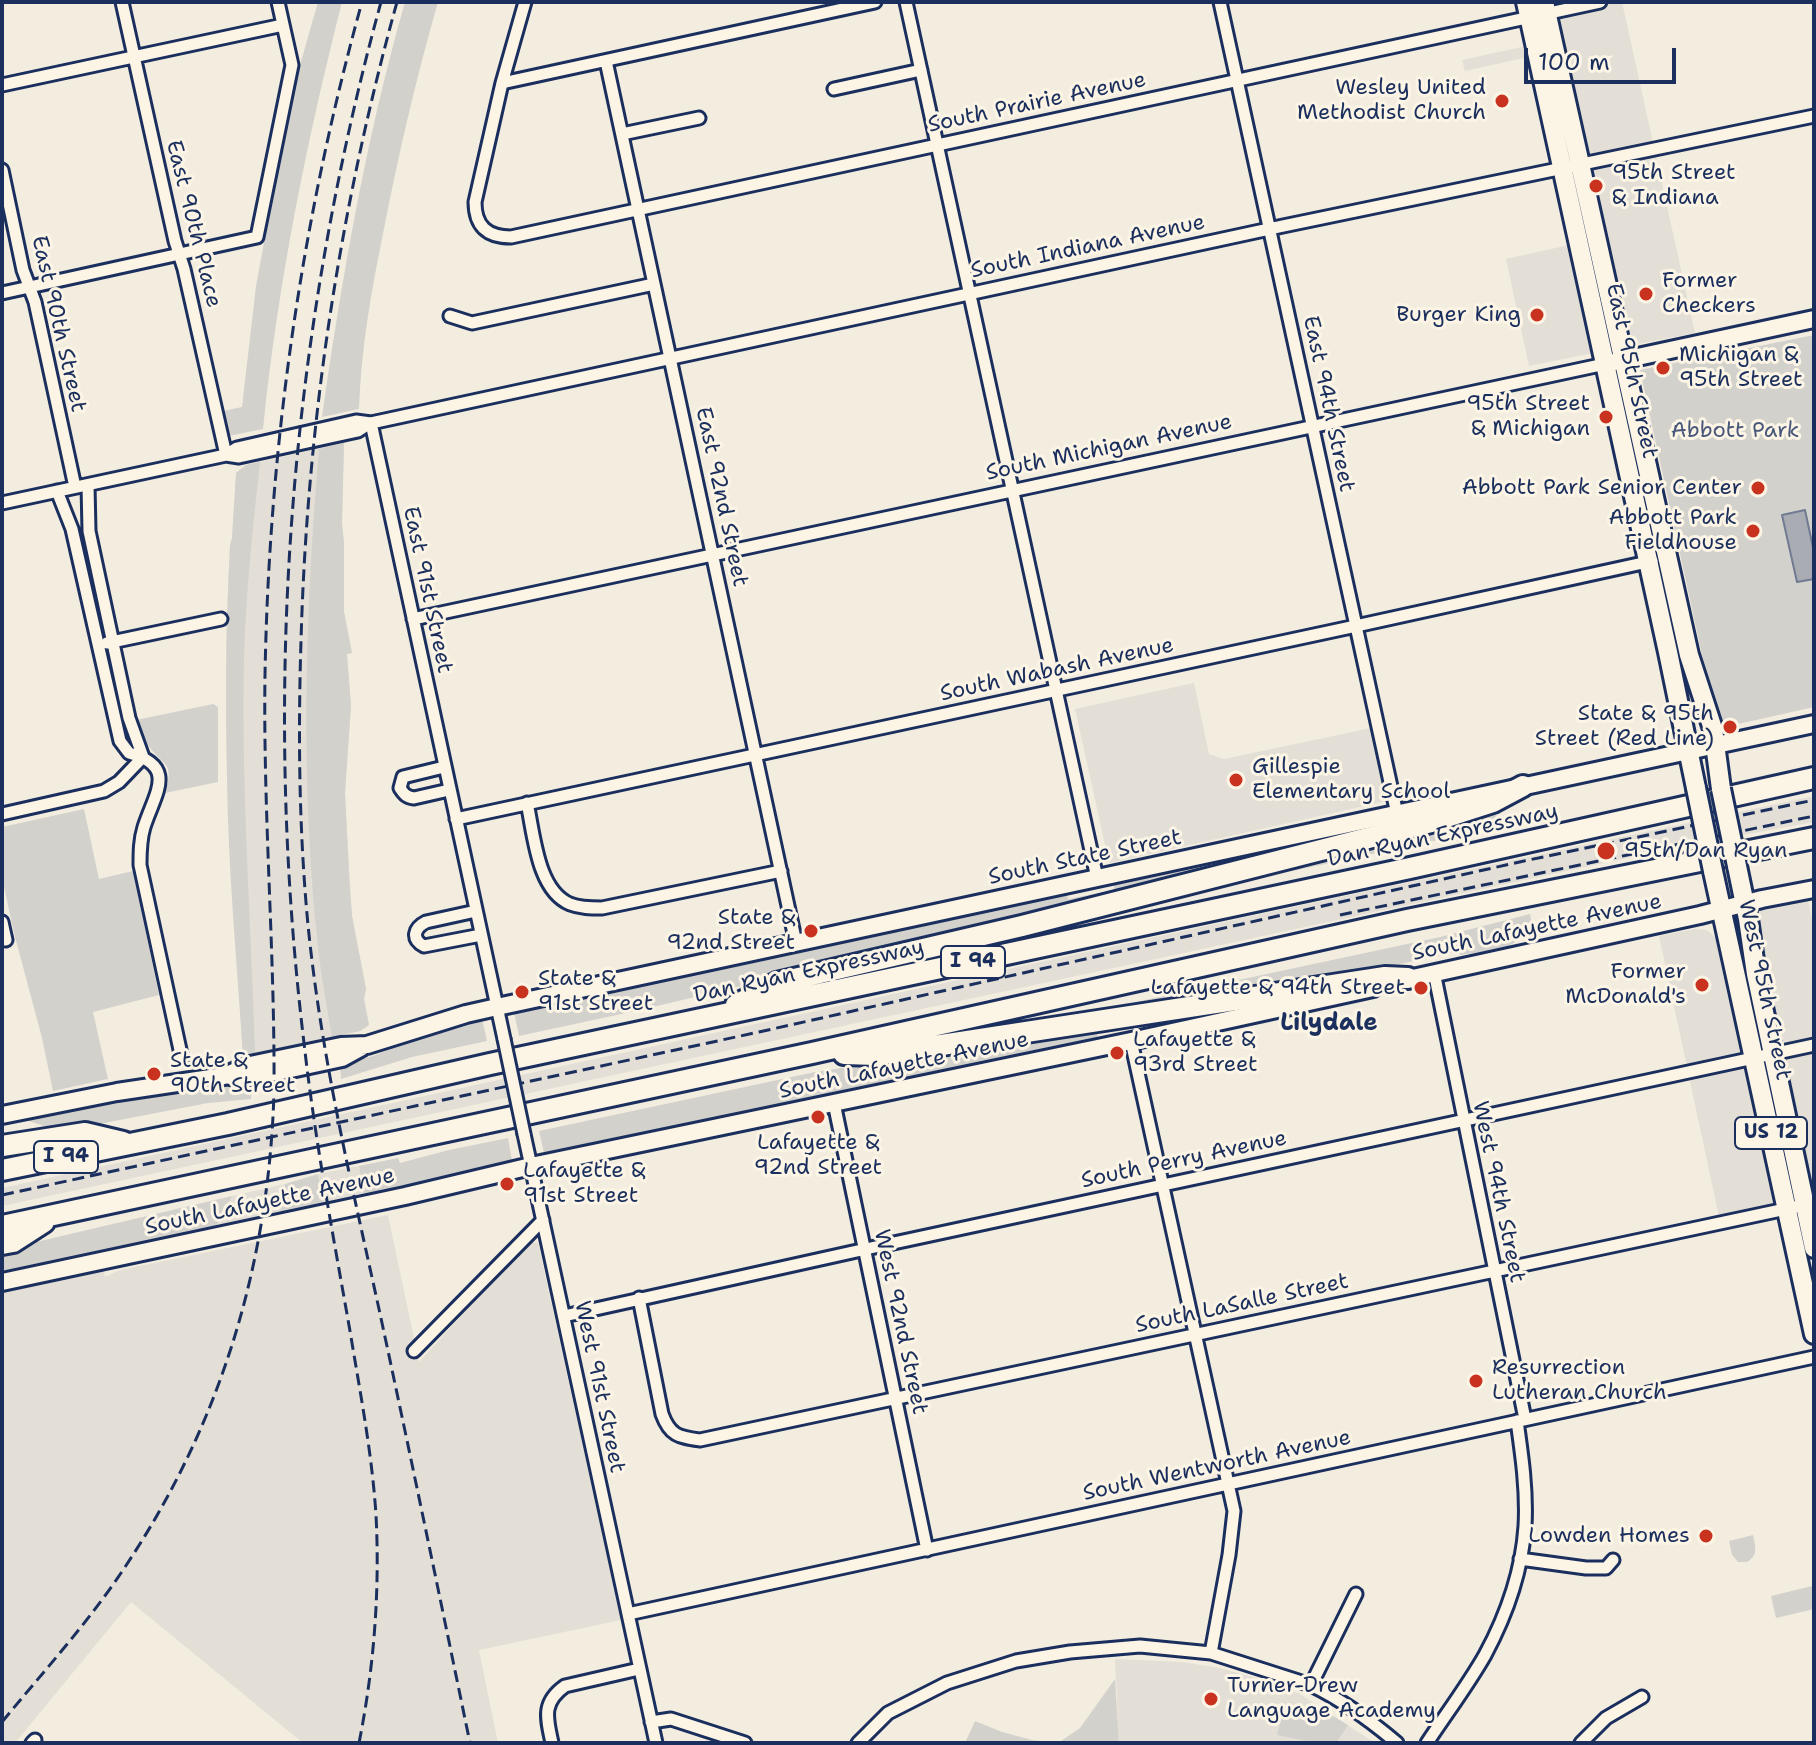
<!DOCTYPE html>
<html>
<head>
<meta charset="utf-8">
<style>
	body { margin:0 }
	#map { position:relative; width:1816px; height:1745px; overflow:hidden; background:#f3ede0; font-family:"Shantell Sans",sans-serif }
	canvas { display:block }
	.frame { position:absolute; inset:0; border:4px solid #1b2f5e; pointer-events:none }
	.scale { position:absolute; left:1524px; top:48px; width:152px; height:36px; box-sizing:border-box; border:4px solid #1b2f5e; border-top:0; padding-left:10px; font-size:24px; line-height:28px; white-space:nowrap; color:#1b2f5e; -webkit-text-stroke:6px #fcf5e5; paint-order:stroke }
</style>
</head>
<body>
<div id="map">
<canvas width="1816" height="1745"></canvas>
<div class="frame"></div>
<div class="scale">100 m</div>
</div>
<script>
const g = document.querySelector('canvas').getContext('2d');
g.lineJoin = 'round';
function paint(path, color) { g.fillStyle = color; g.fill(path, 'evenodd'); }
function strokePath(path, color, width, dash) { g.strokeStyle = color; g.lineWidth = width; g.lineCap = dash ? 'butt' : 'round'; g.setLineDash(dash || []); g.stroke(path); }
function drawText(font, color, halo, rows, align = 'center') {
  g.font = font + ' "Shantell Sans",sans-serif'; g.lineWidth = 6; g.setLineDash([]); g.textBaseline = 'middle'; g.strokeStyle = halo; g.fillStyle = color; for (const [text, x, y, turn = 0] of rows) {
    g.save(); g.translate(x, y); g.rotate((+turn || 0) * Math.PI / 180); g.textAlign = isNaN(turn) ? turn : align; if (halo) g.strokeText(text, 0, 0); g.fillText(text, 0, 0); g.restore();
  }
}
paint(new Path2D(`
	M1552,2H1622L1695,333L1627,346Z
	M1526,46L1528,57L1465,71L1462,60Z
	M1569,245L1593,353L1529,366L1506,259Z
	M344,443L342,523L344,543V612L352,653L347,654L351,706L345,793L352,916L366,989L364,999L369,1025L360,1031L243,1056L230,852L227,777L226,641L230,545L232,538L236,473L246,465Z
	M1194,683L1209,754L1224,759L1371,728L1387,801L1109,863L1075,709Z
	M1814,796V822L1688,845L2,1206V1188L1270,912Z
	M1808,900L1814,929V1216L1773,1024L1759,915L1760,911L1763,909Z
	M1695,929L1707,930L1718,940L1780,1218L1722,1231L1659,936Z
	M359,1166L364,1195L323,1203L318,1174Z
	M285,1184L280,1213L218,1226L232,1196Z
	M388,1215L419,1362L528,1242L538,1243L621,1620L479,1650L498,1743H303L131,1602L15,1743H2V1291L103,1268L105,1277L120,1270Z
	M1115,1659L1182,1662L1220,1668L1270,1682L1300,1694L1375,1743H1119Z`), '#e3dfd6');
paint(new Path2D(`
	M318,2H342C306,144 278,283 263,429L229,436L223,411L242,407L256,286L268,221L300,65Z
	M405,2H438C416,79 398,156 383,234C371,292 361,350 359,409L322,417C342,277 366,138 405,2Z
	M1814,335V707L1725,727L1702,655L1640,370Z
	M344,443L342,523L344,543V612L352,653L347,654L351,706L345,792L349,876L352,916L366,989L364,999L369,1025L360,1031L332,1037C327,1007 321,977 318,947C300,782 305,614 319,449Z
	M260,462C253,526 246,591 244,656C241,789 251,921 255,1053L243,1056C237,963 228,870 227,776C225,699 226,622 230,545L232,538L236,473L246,465Z
	M213,704L218,707V782L165,793C174,763 166,768 151,749C143,740 140,731 136,720Z
	M84,809L99,879L133,871L159,995L93,1012L108,1079L53,1091L42,1038L14,933L2,877V827Z
	M1495,809L1499,827L1212,888Z
	M1362,829L1042,915L640,1010L519,1036L514,1012L1085,888V890L1067,894L1068,899L1114,890V885L1123,882Z
	M1530,914L1534,935L1515,939V942L1505,948L1461,955L1457,952L1310,983L1042,1022L1440,937Z
	M1239,1008L1147,1028L1145,1024L1099,1033L1097,1034L1098,1039L784,1104L547,1155L544,1153L539,1131L815,1072Z
	M481,1020L483,1023L487,1041L412,1057L341,1079L340,1064L373,1056L414,1039Z
	M238,1085L252,1087L251,1099L208,1103L68,1130L50,1128L23,1119L80,1106Z
	M508,1138L512,1161L511,1163L364,1195L359,1166L398,1158L400,1163L449,1150Z
	M318,1174L323,1203L280,1213L285,1184Z
	M232,1196L217,1226L2,1273V1250Z
	M1753,1535C1755,1546 1759,1555 1747,1562H1738L1732,1555L1729,1541Z
	M1812,1586L1814,1609L1776,1618L1771,1596Z
	M1115,1679L1119,1743H965L975,1721L1002,1732L1032,1740L1058,1743L1080,1728Z
	M1319,1708L1348,1725L1336,1743H1317L1277,1735L1282,1715L1307,1720Z`), '#d3d1cc');
const water = new Path2D(`
	M1805,510L1814,552V579L1797,582L1782,515Z`);
paint(water, '#a9acb3');
strokePath(water, '#707a91', 2);
const street = new Path2D(`
	M122,2L175,241L184,269L226,455
	M525,2L502,83L475,202C475,226 487,237 511,237L1600,2
	M906,2L1097,878
	M1220,2L1397,814
	M606,61L796,943
	M502,83L875,2
	M2,85L283,25
	M834,89L921,70
	M622,134L699,118
	M2,170L23,270L35,302L75,487
	M2,293L257,237L292,65L278,2
	M450,316L472,323L654,284
	M371,423L504,1039
	M226,455L237,448L356,421L371,423L1283,226L1814,116
	M88,485L89,531L129,718L143,757
	M57,491L72,529L120,741L129,753C178,766 155,793 144,827C140,840 140,852 140,865L182,1059
	M2,503L226,455L239,457L358,431L370,423
	M413,619L1605,364
	M107,643L221,619
	M444,767L403,777L400,788C404,794 406,797 414,798L449,790
	M527,803C534,834 537,890 570,904C580,908 591,908 602,908L781,871
	M2,814L104,791L119,782L143,757
	M456,819L1356,626L1652,561
	M476,911L426,922C414,928 411,939 424,946L481,935
	M2,922L6,940
	M1434,972L1525,1419
	M1131,1041L1234,1511L1229,1555L1211,1653
	M834,1103L927,1550
	M524,1134L656,1743
	M639,1298L662,1414C670,1436 679,1437 700,1440L1814,1203
	M564,1316L875,1247L1814,1045
	M414,1351L543,1220
	M1520,1559L1586,1568H1606L1613,1560
	M628,1614L1814,1357
	M1311,1685L1356,1594
	M651,1722L671,1719L745,1743
	M32,1743L35,1740
	M552,1743C547,1719 541,1703 565,1686L639,1669
	M858,1743L888,1713L947,1683L1016,1661L1070,1652L1140,1646L1211,1653L1311,1685C1342,1700 1371,1721 1397,1743
	M1427,1743C1446,1714 1468,1685 1485,1655C1506,1616 1522,1570 1525,1526C1527,1491 1522,1456 1517,1421
	M1581,1743L1606,1718L1642,1697`);
const secondary = new Path2D(`
	M1605,364L1814,319
	M1399,981L1700,915L1762,899L1814,889
	M230,1076L249,1078L342,1058L362,1047
	M2,1115L117,1092L224,1076L250,1065L341,1046L367,1045L466,1014L497,1007L1814,724
	M2,1282L405,1196L531,1166L1131,1041L1373,988`);
const primary = new Path2D(`
	M1526,2L1668,652L1696,788
	M1544,2L1689,655L1713,729L1721,789
	M1737,866L1748,919L1756,974L1814,1248
	M1713,871L1814,1334`);
const highway = new Path2D(`
	M736,1005L777,983L1022,926L1431,822L1493,802L1523,786
	M844,1054L876,1055L1385,977L1408,978
	M2,1146L85,1133L123,1142
	M2,1170L228,1124L490,1064L1410,868L1814,778
	M2,1226L812,1053L1407,920L1814,838
	M2,1244L13,1242L44,1222`);
strokePath(street, '#1b2f5e', 17);
strokePath(secondary, '#1b2f5e', 22);
strokePath(primary, '#1b2f5e', 24);
strokePath(highway, '#1b2f5e', 26);
strokePath(street, '#fcf5e5', 11);
strokePath(secondary, '#fcf5e5', 16);
strokePath(primary, '#fcf5e5', 18);
strokePath(highway, '#fcf5e5', 20);
strokePath(new Path2D(`
	M397,2C339,211 307,425 301,641C298,735 299,831 308,925C321,1055 351,1182 379,1309C410,1453 440,1598 470,1743
	M1340,915L1814,816
	M2,1195L759,1032L1524,861L1814,800
	M2,1722C43,1672 87,1624 123,1570C220,1426 269,1265 274,1092C275,953 263,814 265,675C269,448 301,221 362,2
	M359,1743C374,1668 380,1591 376,1515C372,1453 360,1392 350,1331C333,1235 315,1140 304,1043C262,695 288,340 381,2`), '#1b2f5e', 3, [12, 6]);
const streetBridge = new Path2D(`
	M504,1039L524,1134`);
const primaryBridge = new Path2D(`
	M1696,788L1713,871
	M1721,789L1737,866`);
strokePath(streetBridge, '#1b2f5e', 17, []);
strokePath(primaryBridge, '#1b2f5e', 24, []);
strokePath(streetBridge, '#fcf5e5', 11);
strokePath(primaryBridge, '#fcf5e5', 18);
for (const [x, y, r, color] of [
	[1502,101,8,"#c8321e"],
	[1596,186,8,"#c8321e"],
	[1646,294,8,"#c8321e"],
	[1537,315,8,"#c8321e"],
	[1663,368,8,"#c8321e"],
	[1606,417,8,"#c8321e"],
	[1758,488,8,"#c8321e"],
	[1753,531,8,"#c8321e"],
	[1730,727,8,"#c8321e"],
	[1236,780,8,"#c8321e"],
	[1606,851,10,"#c8321e"],
	[811,931,8,"#c8321e"],
	[1702,985,8,"#c8321e"],
	[1421,988,8,"#c8321e"],
	[522,992,8,"#c8321e"],
	[1117,1053,8,"#c8321e"],
	[154,1074,8,"#c8321e"],
	[818,1117,8,"#c8321e"],
	[507,1184,8,"#c8321e"],
	[1476,1381,8,"#c8321e"],
	[1706,1536,8,"#c8321e"],
	[1211,1699,8,"#c8321e"]
]) { const dot = new Path2D(); dot.arc(x, y, r, 0, 2 * Math.PI); g.fillStyle = color; g.fill(dot); strokePath(dot, '#fcf5e5', 3); }
for (const [x, y, w] of [
	[973,962,64],
	[1771,1133,72],
	[66,1157,64]
]) { const box = new Path2D(); box.roundRect(x - w / 2, y - 16, w, 32, 6); g.fillStyle = '#fcf5e5'; g.fill(box); strokePath(box, '#1b2f5e', 2); }
drawText('bold 20px', '#1b2f5e', null, [
	["I 94",973,962],
	["US 12",1771,1133],
	["I 94",66,1157]
]);
drawText('22px', '#1b2f5e', '#fcf5e5', [
	["Wesley United",1486,88,"right"],
	["Methodist Church",1486,113,"right"],
	["95th Street",1612,173],
	["& Indiana",1612,198],
	["Former",1662,281],
	["Checkers",1662,306],
	["Burger King",1521,315,"right"],
	["Michigan &",1679,355],
	["95th Street",1679,380],
	["95th Street",1590,404,"right"],
	["& Michigan",1590,429,"right"],
	["Abbott Park Senior Center",1742,488,"right"],
	["Abbott Park",1737,518,"right"],
	["Fieldhouse",1737,543,"right"],
	["State & 95th",1714,714,"right"],
	["Street (Red Line)",1714,739,"right"],
	["Gillespie",1252,767],
	["Elementary School",1252,792],
	["95th/Dan Ryan",1624,851],
	["State &",795,918,"right"],
	["92nd Street",795,943,"right"],
	["Former",1686,972,"right"],
	["McDonald's",1686,997,"right"],
	["State &",538,979],
	["91st Street",538,1004],
	["Lafayette & 94th Street",1405,988,"right"],
	["Lafayette &",1133,1040],
	["93rd Street",1133,1065],
	["State &",170,1061],
	["90th Street",170,1086],
	["Lafayette &",818,1143,"center"],
	["92nd Street",818,1168,"center"],
	["Lafayette &",523,1171],
	["91st Street",523,1196],
	["Resurrection",1492,1368],
	["Lutheran Church",1492,1393],
	["Lowden Homes",1690,1536,"right"],
	["Turner-Drew",1227,1686],
	["Language Academy",1227,1711]
], 'left');
drawText('22px', '#1b2f5e', '#fcf5e5', [
	["South Prairie Avenue",1037,103,-12],
	["East 90th Place",193,224,76],
	["South Indiana Avenue",1088,247,-12],
	["East 90th Street",58,324,77],
	["East 95th Street",1631,371,78],
	["East 94th Street",1328,404,78],
	["South Michigan Avenue",1109,448,-12],
	["East 92nd Street",721,497,78],
	["East 91st Street",427,590,78],
	["South Wabash Avenue",1057,670,-12],
	["Dan Ryan Expressway",1443,836,-12],
	["South State Street",1085,858,-12],
	["South Lafayette Avenue",1537,928,-12],
	["Dan Ryan Expressway",809,972,-12],
	["West 95th Street",1764,990,78],
	["South Lafayette Avenue",904,1066,-12],
	["South Perry Avenue",1184,1160,-12],
	["West 94th Street",1498,1192,78],
	["South Lafayette Avenue",270,1202,-12],
	["South LaSalle Street",1242,1304,-12],
	["West 92nd Street",900,1322,78],
	["West 91st Street",599,1387,78],
	["South Wentworth Avenue",1217,1466,-12]
]);
drawText('22px', '#49587a', '#fcf5e5', [
	["Abbott Park",1735,431]
]);
drawText('bold 24px', '#1b2f5e', '#fcf5e5', [
	["Lilydale",1329,1024]
]);
</script>
</body>
</html>
